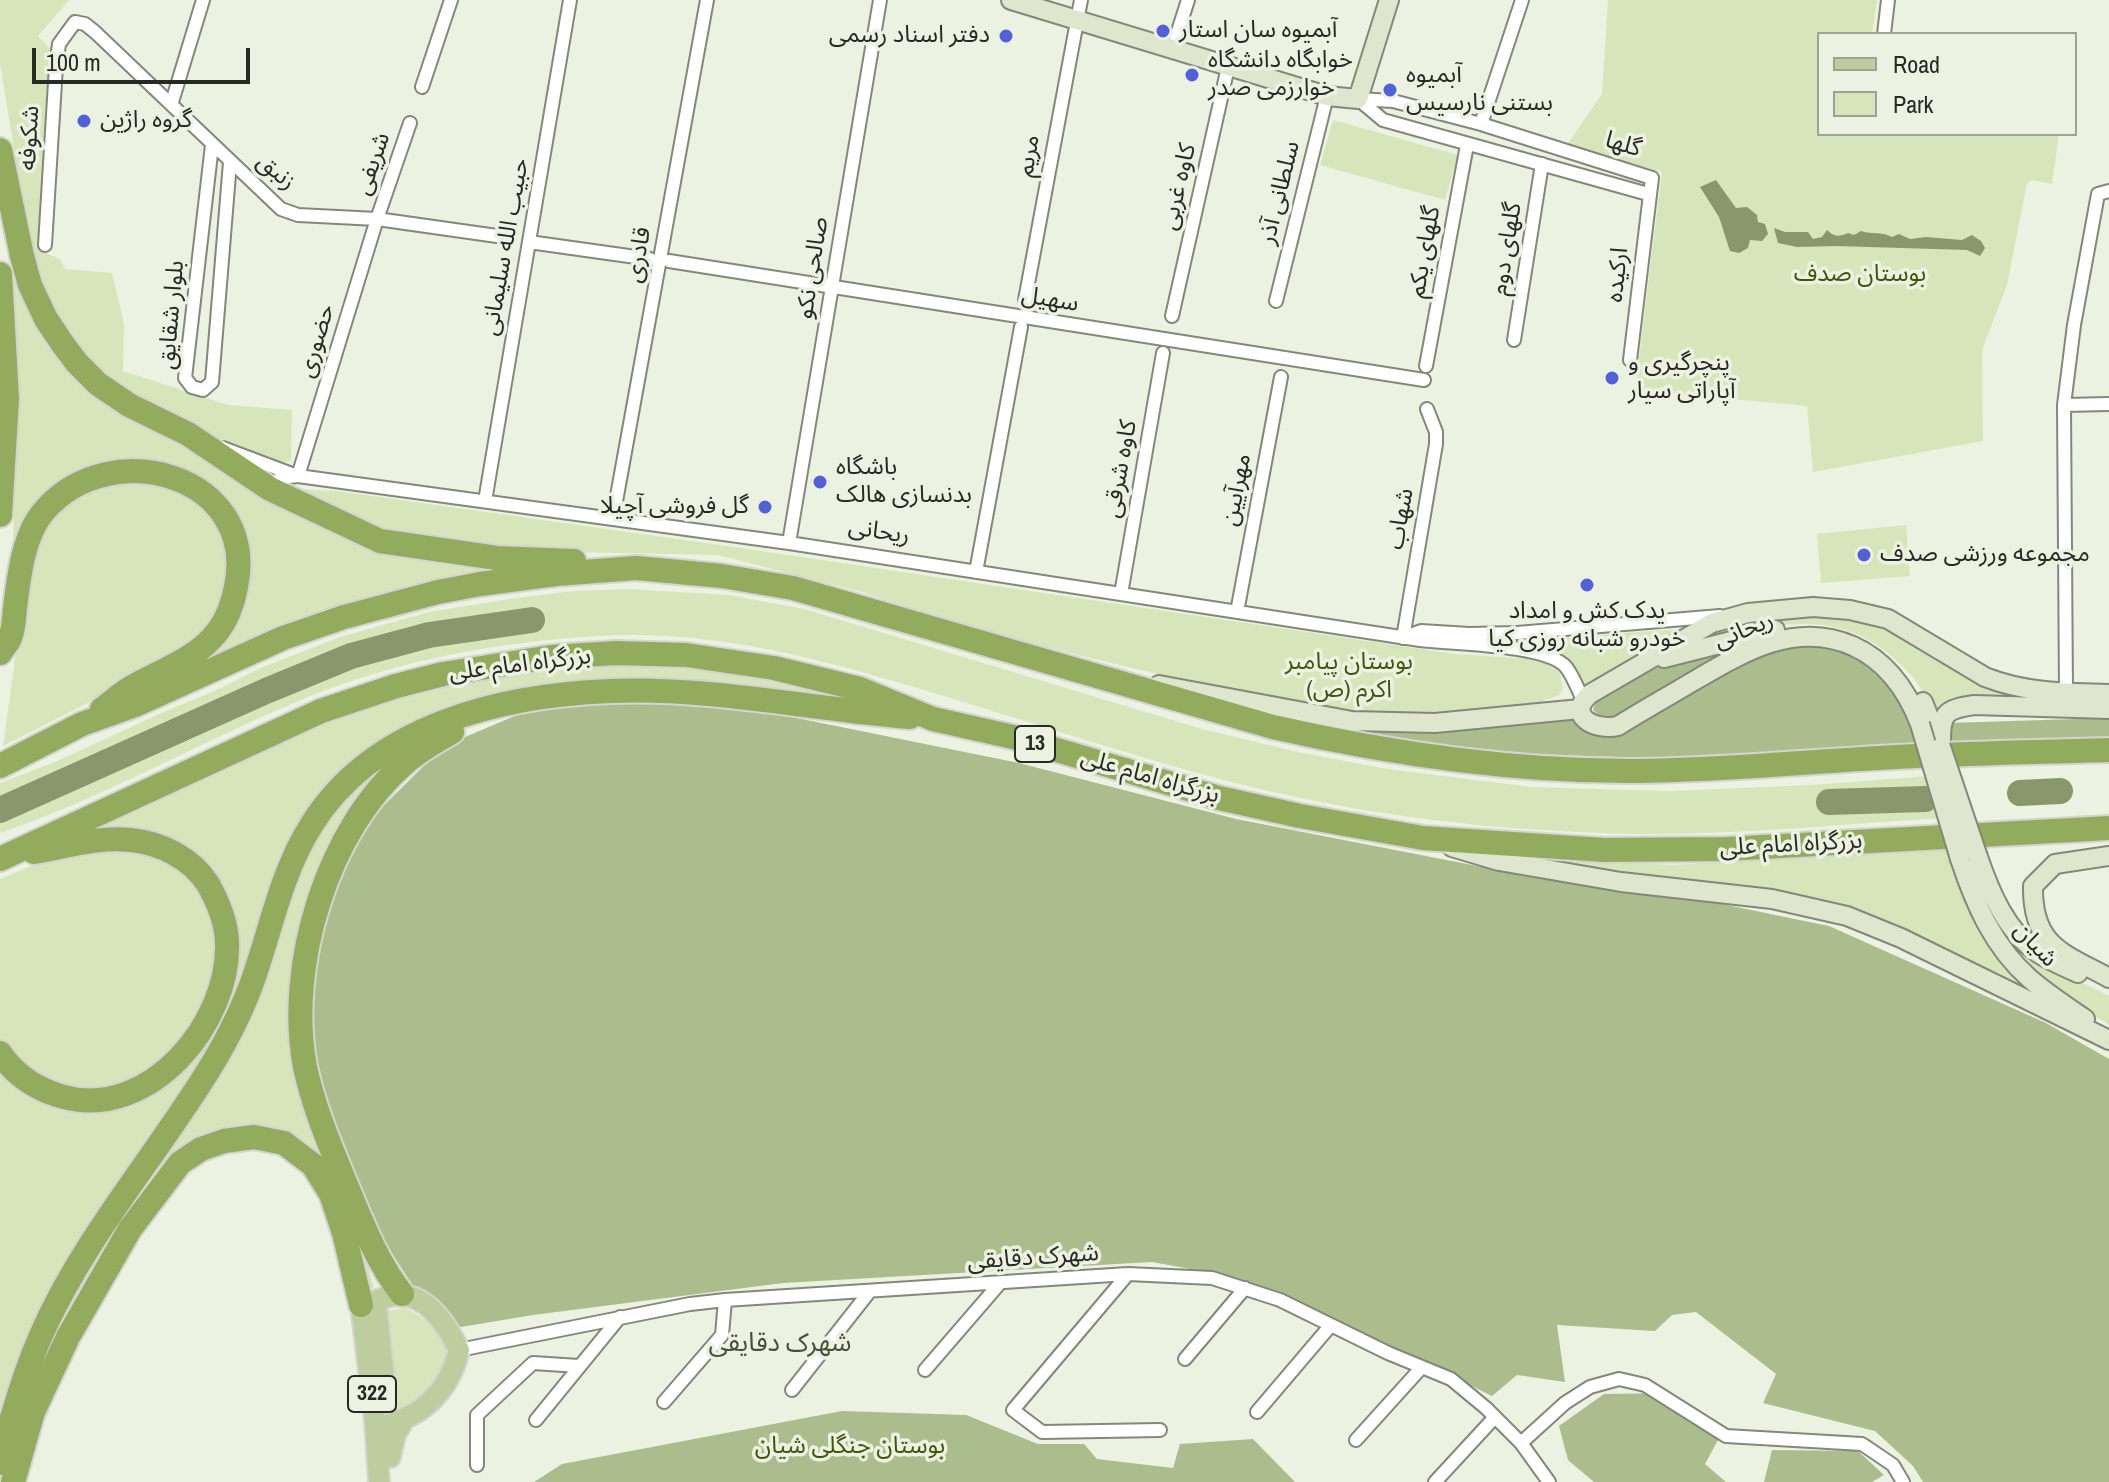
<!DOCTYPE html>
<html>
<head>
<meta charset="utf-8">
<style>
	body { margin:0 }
	#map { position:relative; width:2109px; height:1482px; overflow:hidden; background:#ecf2e2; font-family:"Archivo Narrow",sans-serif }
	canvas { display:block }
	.legend { position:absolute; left:1817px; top:32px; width:260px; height:104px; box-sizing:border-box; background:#ecf2e2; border:2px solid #9da296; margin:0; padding:10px 14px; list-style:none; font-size:24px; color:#272923 }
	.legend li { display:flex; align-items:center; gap:16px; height:40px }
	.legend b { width:40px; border:2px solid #9da296 }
	.scale { position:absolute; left:32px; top:48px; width:218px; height:36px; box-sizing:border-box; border:4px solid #272923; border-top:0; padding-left:10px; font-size:24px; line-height:28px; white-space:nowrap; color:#272923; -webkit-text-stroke:6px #ecf2e2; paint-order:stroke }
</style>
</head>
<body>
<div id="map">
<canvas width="2109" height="1482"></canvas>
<ul class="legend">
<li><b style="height:10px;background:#becd9e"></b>Road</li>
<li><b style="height:22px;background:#d6e5ba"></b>Park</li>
</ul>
<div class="scale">100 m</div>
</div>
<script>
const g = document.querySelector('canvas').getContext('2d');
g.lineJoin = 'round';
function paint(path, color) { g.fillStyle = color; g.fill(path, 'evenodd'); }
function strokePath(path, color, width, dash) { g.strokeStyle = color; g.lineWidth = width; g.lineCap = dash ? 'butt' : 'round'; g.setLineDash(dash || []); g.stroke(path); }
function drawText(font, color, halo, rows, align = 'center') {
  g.font = font + ' "Archivo Narrow","Noto Sans Arabic",sans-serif'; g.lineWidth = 7; g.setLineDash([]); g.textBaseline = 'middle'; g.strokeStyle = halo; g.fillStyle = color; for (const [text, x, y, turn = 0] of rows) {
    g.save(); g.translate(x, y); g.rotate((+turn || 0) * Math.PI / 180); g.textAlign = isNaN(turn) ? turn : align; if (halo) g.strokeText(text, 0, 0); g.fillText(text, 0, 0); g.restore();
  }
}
paint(new Path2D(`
	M0,0H69L38,36L51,50L41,251L60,259L65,269L112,273L124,323L123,371L228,405L292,410L291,460L284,463L198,430L127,395L94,367L53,311L32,258L0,64Z
	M1608,0H1877L1872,34H1819V134H2059L2052,184L2032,180L2027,183L2007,285L1982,350L1983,441L1813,472L1807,406L1635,390L1662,172L1567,145L1602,94Z
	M1333,120L1458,155L1445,200L1320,165Z
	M6,212L46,337L186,444L327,527L557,564L129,695L234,615L222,501L103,466L13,549L17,360Z
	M148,479L212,509L233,572L213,625L155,669L3,746L17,645L38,533L85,487Z
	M280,488L337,491L727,546L1455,654L1547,660L1559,670L1563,689L1559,695L1530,706L1409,718L1374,717L1259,698L1082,656L961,625L862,592L718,555L470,550L408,541Z
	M1906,525L1910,576L1821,583L1817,534Z
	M628,589L729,595L804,609L1202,729L1293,751L1387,769L1531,787L1670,791L1812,785L1929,776L1942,818C1845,824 1748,834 1651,834C1534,833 1415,822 1301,798C1172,771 1049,727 924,690C817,658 710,629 598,636C501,642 404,659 313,695C207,738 108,796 0,833V783L55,762L166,711L221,688L258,669L340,637L429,612L516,598L574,591Z
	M1822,614L1869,620L2032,697L1938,715C1928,702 1921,686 1910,674C1841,598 1772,627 1684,644L1733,623Z
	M1696,628L1584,686C1565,650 1546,646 1507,641Z
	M571,664C604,664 638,662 670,665C748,672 825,693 900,712L531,692L341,778L233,1011L0,1424V1065L21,1085L144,1095L229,985L199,864L65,840L300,732L356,710L447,685Z
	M397,751L360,807L297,996L374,1288L361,1291L310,1151L193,1146L13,1437L54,1323L131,1199L328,810Z
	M139,846L196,879L221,944L202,1014L154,1071L96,1092L46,1083L0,1042V879L52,857Z
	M1947,847C1959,885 1970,925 1997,955C2015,975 2038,991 2059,1007L2027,989L1932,944L1772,891L1663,879L1497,855L1672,865Z
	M1975,867L2053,968L2109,996V1025L2044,982L2017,955L1987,910Z
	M405,1308C471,1340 454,1392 391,1411L383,1311Z`), '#d6e5ba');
paint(new Path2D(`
	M1763,639L1614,721H1605L1593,710C1601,675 1730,646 1763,639Z
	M1797,644L1848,650L1877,665L1915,724L2109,718V738L1648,758L1532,754L1399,740L1347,731L1216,700L1316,722L1571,718L1579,727L1597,734L1738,661Z
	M608,700L767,712L1019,763L1236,819L1503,871L1717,903L1829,926L2046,1023L2109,1059V1482H1923L1913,1466L1875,1431L1763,1403L1776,1374L1696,1312L1672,1315L1655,1331L1557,1325L1565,1382L1517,1375L1492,1396L1289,1297L1229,1276L1152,1262L783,1283L533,1315L461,1327L415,1289L355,1196L316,1082L310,952L363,826L444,746L517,715Z
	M1667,1393L1725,1427L1705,1464L1726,1482H1594L1568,1460L1559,1426L1604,1394Z
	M842,1411L966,1415L1038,1444H1084L1097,1459L1173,1468L1180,1444L1253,1439L1295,1482H534L562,1464Z
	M1772,1450L1858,1451L1884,1475L1872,1482H1764Z`), '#abbc8d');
paint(new Path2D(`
	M1716,180L1736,208L1747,207L1757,215L1758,222L1765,224L1768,234L1762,241L1750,240L1748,248L1739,253L1730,251L1719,217L1700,187Z
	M1774,228L1785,232H1808L1813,239L1822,237L1827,230C1834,237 1838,237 1848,233L1854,235L1861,231C1873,235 1881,231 1892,237L1899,234L1910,239L1926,237L1962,240L1972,235L1981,241L1985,248L1980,256L1967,250L1837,246L1797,247L1778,243Z`), '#88986b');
strokePath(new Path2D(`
	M2020,793L2060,791
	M1829,802L1925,799
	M0,810L266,691L351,656L429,635L532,620`), '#88986b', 26);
const street = new Path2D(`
	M1884,34L1888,0
	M1172,50L1188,0
	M422,87L451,0
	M1358,99L1393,101L1481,124L1652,178L1630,360
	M1358,99L1383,120L1648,194
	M172,102L203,0
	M1481,124L1522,0
	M212,145L185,378L192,387L203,390L212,382L230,162
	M529,242L650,259
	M45,245L56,66L59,44L75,22L85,24L95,32L281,209L298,215L377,219L497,236
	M669,261L1424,380
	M1025,300L1081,0
	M1276,301L1327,96
	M1172,316L1228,67
	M1514,340L1542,164
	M1426,366L1467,145
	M2064,405L2109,404
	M223,448L292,474
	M298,476L377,219L410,123
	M270,489L280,478L298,476L789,543L1420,640C1452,644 1547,644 1566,667C1573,676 1578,689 1583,700
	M485,501L570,0
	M613,518L707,0
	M789,543L880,0
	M976,572L1021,327
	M1121,594L1163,353
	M1237,612L1281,377
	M1405,637L1421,631L1469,634L1517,633L1720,616
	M1403,638L1436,444V432L1427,409
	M2066,693L2064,405L2074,325L2098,194L2109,191
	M1128,1274L1013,1410L1042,1432L1160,1430
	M459,1350L690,1304L725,1300L1128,1274L1212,1278L1280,1300L1388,1353L1451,1379L1486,1408L1521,1443L1549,1482
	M1185,1359L1245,1288
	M925,1370L1000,1283
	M792,1390L870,1291
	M664,1402L722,1335L725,1300
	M1257,1412L1331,1325
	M536,1420L620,1317
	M1356,1440L1422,1367
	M1521,1443L1565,1403L1590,1387L1619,1379L1645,1385L1726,1436L1862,1444L1893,1465L1903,1482
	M477,1465V1415L533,1363L579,1366
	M1435,1482L1495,1417`);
const secondary = new Path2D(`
	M1011,0L1327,96L1358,99L1389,0
	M1664,658L1775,630
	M1159,685L1352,721L1435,723L1580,709
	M1923,702L1941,747
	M1920,724C1907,690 1886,661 1853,646C1795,620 1742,653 1692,682C1667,697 1642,711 1618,726C1595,731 1565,716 1590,694L1712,623L1748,613L1813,607L1850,610L1888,619L1985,677C2025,693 2067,693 2109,694
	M1941,740C1941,712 1947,709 1974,705L2109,709
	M1452,847L1499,861L1621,882L1772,899L1847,916L1901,938L2109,1040
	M2109,856L2055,864L2033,886C2032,946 2063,953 2109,978
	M1978,857C1990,892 2006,931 2038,953C2050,961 2065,967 2078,973
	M1960,859C1975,904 1993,946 2029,978C2046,993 2066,1006 2085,1019`);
const primary = new Path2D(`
	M376,1303L385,1390
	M376,1427C419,1420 449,1393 459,1350C448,1327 428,1295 399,1295C386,1295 374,1303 361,1305L375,1421L379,1482
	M390,1457L395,1435L403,1421`);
const highway = new Path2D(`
	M0,150L22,256L30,285L46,319L62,343L77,363L98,384L129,405L188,434L270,489L380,541L497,558L574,561
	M0,274L7,399L0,515
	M0,653C3,648 8,643 10,638C14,629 14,617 15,608C19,577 23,534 45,510C111,434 259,475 236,587C233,603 228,618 218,631C196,660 161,670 132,687C121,693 112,702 102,709
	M0,766L82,724L135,705L283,638L344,617L438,592L480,584L556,574L636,568L722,576L793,588L1273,727C1392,754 1515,772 1638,771C1731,770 1823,760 1916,756C1980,753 2045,752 2109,750
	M0,859L321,711L396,686L443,674L551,657L616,653L686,655L774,668L860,689L933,719L1013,737L1219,798L1300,816L1423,838L1604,850L1726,849L2109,828
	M0,1053C15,1075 38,1090 64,1097C150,1120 231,1022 227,941C226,920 218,902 208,884C191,858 161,843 131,840C99,836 65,847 34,852
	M402,1294C377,1262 363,1225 347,1187C331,1148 314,1109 305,1067C286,966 327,829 406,762C420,750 436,741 452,732
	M0,1463C11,1418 23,1376 42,1333C85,1236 158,1154 213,1063C229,1036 244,1006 254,977C272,925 282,871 312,824C374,725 502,695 611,691C711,687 811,709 910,717
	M13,1482L33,1412L68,1337L130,1229L180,1163L201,1149L224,1141L254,1137L284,1143L313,1165L331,1194L344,1233L361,1305`);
strokePath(street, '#83887a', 16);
strokePath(secondary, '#83887a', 22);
strokePath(primary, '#d4d4d3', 24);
strokePath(highway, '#d4d4d3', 28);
strokePath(street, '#fff', 12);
strokePath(secondary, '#dee6ce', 18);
strokePath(primary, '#becd9e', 20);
strokePath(highway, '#92ab5d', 24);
const secondaryBridge = new Path2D(`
	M1920,724L1960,859
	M1941,747L1978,857`);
strokePath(secondaryBridge, '#83887a', 22, []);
strokePath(secondaryBridge, '#dee6ce', 18);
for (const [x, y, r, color] of [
	[1163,31,8,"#5361d8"],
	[1006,36,8,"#5361d8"],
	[1192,75,8,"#5361d8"],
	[1390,90,8,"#5361d8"],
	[84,121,8,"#5361d8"],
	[1612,378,8,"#5361d8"],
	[820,482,8,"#5361d8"],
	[765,507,8,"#5361d8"],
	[1864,555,8,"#5361d8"],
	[1587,585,8,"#5361d8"]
]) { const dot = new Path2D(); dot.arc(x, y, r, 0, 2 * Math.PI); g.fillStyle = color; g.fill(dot); strokePath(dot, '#ecf2e2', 3); }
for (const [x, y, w] of [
	[1035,744,40],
	[372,1394,48]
]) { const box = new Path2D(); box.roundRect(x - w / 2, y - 18, w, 36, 6); g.fillStyle = '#ecf2e2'; g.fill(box); strokePath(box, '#272923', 2); }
drawText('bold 22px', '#272923', null, [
	["13",1035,744],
	["322",372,1394]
]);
drawText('24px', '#272923', '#ecf2e2', [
	["آبمیوه سان استار",1179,31],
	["دفتر اسناد رسمی",990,36,"right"],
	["خوابگاه دانشگاه",1208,61],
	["خوارزمی صدر",1208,89],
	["آبمیوه",1406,76],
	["بستنی نارسیس",1406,104],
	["گروه راژین",100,121],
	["پنچرگیری و",1628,364],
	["آپاراتی سیار",1628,392],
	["باشگاه",836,468],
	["بدنسازی هالک",836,496],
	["گل فروشی آچیلا",749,507,"right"],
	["مجموعه ورزشی صدف",1880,555],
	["یدک کش و امداد",1587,612,"center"],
	["خودرو شبانه روزی کیا",1587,640,"center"]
], 'left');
drawText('24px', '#272923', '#ecf2e2', [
	["شکوفه",30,138,-87],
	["گلها",1623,145,17],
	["مریم",1029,156,-80],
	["شریفی",373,164,-71],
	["زنبق",276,172,41],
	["کاوه غربی",1179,187,-77],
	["سلطانی آذر",1280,193,-76],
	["حبیب الله سلیمانی",506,247,-80],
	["گلهای دوم",1507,249,-81],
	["گلهای یکم",1425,252,-80],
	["قادری",639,255,-80],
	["صالحی نکو",813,268,-81],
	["ارکیده",1618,275,-84],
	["سهیل",1050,300,9],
	["بلوار شقایق",172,315,-85],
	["حضوری",317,341,-73],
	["کاوه شرقی",1121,469,-80],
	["مهرآیین",1237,490,-79],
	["شهاب",1401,519,-80],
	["ریحانی",879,532,9],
	["ریحانی",1744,631,-22],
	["بزرگراه امام علی",520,665,-7],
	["بزرگراه امام علی",1150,777,16],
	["بزرگراه امام علی",1791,845,-3],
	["شیان",2035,945,47],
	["شهرک دقایقی",1033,1258,-4]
]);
drawText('24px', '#42540c', '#ecf2e2', [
	["بوستان صدف",1860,275],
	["بوستان پیامبر",1349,663],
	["اکرم (ص)",1349,691],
	["بوستان جنگلی شیان",850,1447]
]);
drawText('26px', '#484d40', '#ecf2e2', [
	["شهرک دقایقی",780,1344]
]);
</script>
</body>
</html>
